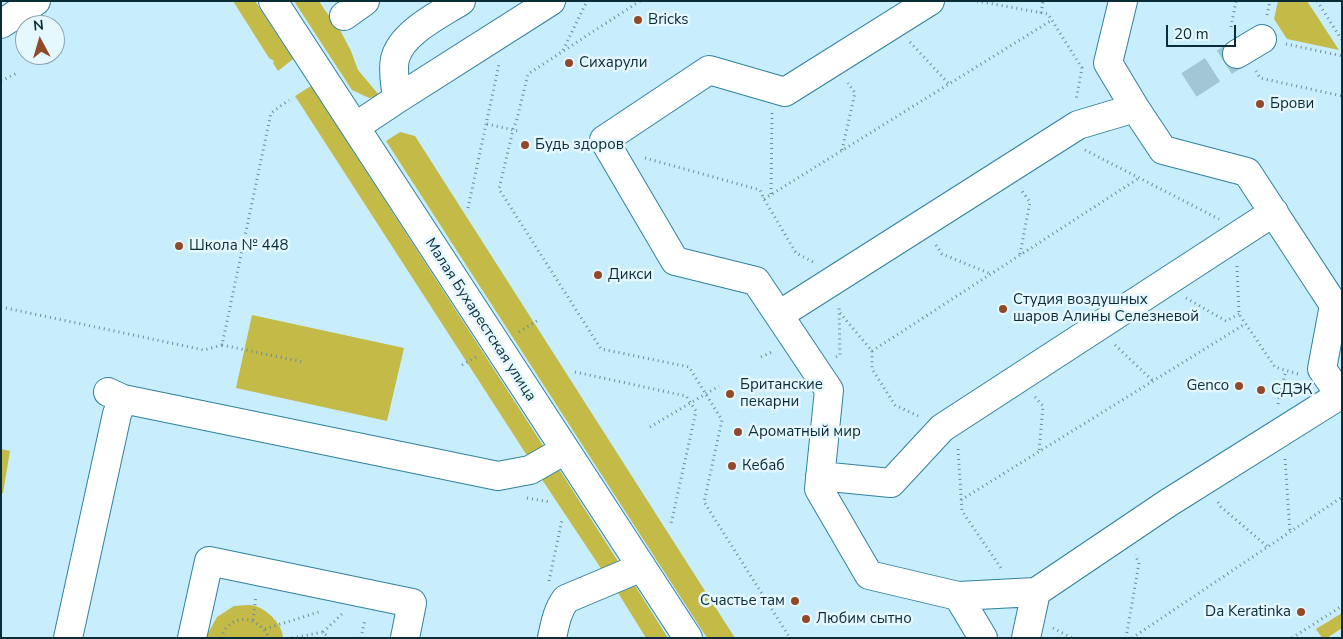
<!DOCTYPE html>
<html>
<head>
<meta charset="utf-8">
<style>
	body { margin:0 }
	#map { position:relative; width:1343px; height:639px; overflow:hidden; background:#c8edfc; font-family:"Nunito Sans",sans-serif }
	canvas { display:block }
	.frame { position:absolute; inset:0; border:2px solid #092c37; pointer-events:none }
	.north { position:absolute; left:15px; top:15px; width:50px; height:50px; box-sizing:border-box; background:#e5f7ff; border:1px solid #8da6af; border-radius:50%; rotate:354deg; font-size:14px; font-weight:700; line-height:20px; text-align:center; color:#092c37 }
	.north::after { content:''; display:block; margin:auto; width:18px; height:22px; background:#914928; clip-path:polygon(50% 0,100% 100%,50% 72%,0 100%) }
	.scale { position:absolute; left:1166px; top:25px; width:70px; height:22px; box-sizing:border-box; border:2px solid #092c37; border-top:0; padding-left:6px; font-size:15px; line-height:18px; white-space:nowrap; color:#092c37; -webkit-text-stroke:4px #e5f7ff; paint-order:stroke }
</style>
</head>
<body>
<div id="map">
<canvas width="1343" height="639"></canvas>
<div class="frame"></div>
<div class="north">N</div>
<div class="scale">20 m</div>
</div>
<script>
const g = document.querySelector('canvas').getContext('2d');
g.lineJoin = 'round';
function paint(path, color) { g.fillStyle = color; g.fill(path, 'evenodd'); }
function strokePath(path, color, width, dash) { g.strokeStyle = color; g.lineWidth = width; g.lineCap = dash ? 'butt' : 'round'; g.setLineDash(dash || []); g.stroke(path); }
function drawText(font, color, halo, rows, align = 'center') {
  g.font = font + ' "Nunito Sans",sans-serif'; g.lineWidth = 5; g.setLineDash([]); g.textBaseline = 'middle'; g.strokeStyle = halo; g.fillStyle = color; for (const [text, x, y, turn = 0] of rows) {
    g.save(); g.translate(x, y); g.rotate((+turn || 0) * Math.PI / 180); g.textAlign = isNaN(turn) ? turn : align; if (halo) g.strokeText(text, 0, 0); g.fillText(text, 0, 0); g.restore();
  }
}
paint(new Path2D(`
	M233,1H255L293,59L278,71L273,63L274,61L269,58Z
	M294,1H319L324,9L340,30L351,51L358,70L379,95L375,97L369,98L352,90Z
	M1278,1H1307L1339,50L1287,39L1274,19Z
	M311,86L544,447L528,457L295,96Z
	M400,132L415,136L735,638H707L386,141Z
	M252,315L404,348L387,421L236,388Z
	M1,449L10,451L3,493H1Z
	M559,469L621,566L604,573L539,475Z
	M632,581L668,638H646L615,588Z
	M234,606C240,606 249,604 255,606C267,609 283,625 283,638H207V635L217,617Z
	M1342,613V628L1327,638H1322L1316,629Z`), '#c4ba48');
strokePath(new Path2D(`
	M1189,85L1237,54`), '#a2c6d5', 28, [28, 14]);
const minor = new Path2D(`
	M273,1L688,638
	M930,1L785,92L709,70L604,140L675,261L756,281L829,390L819,489L869,575L958,596L1036,592L1168,503L1340,395L1322,369L1334,305L1247,172L1163,150L1135,108L1108,63L1123,1
	M344,16L365,1
	M1,24L36,1
	M1237,54L1262,39
	M397,99C396,86 392,72 395,59C401,33 439,15 461,1
	M355,127L397,99L551,1
	M779,315L1078,125L1135,108
	M108,392L123,399L498,476L530,470L565,450
	M820,476L891,483L942,428L1274,212
	M958,596L983,638
	M68,638L117,414L123,399
	M192,638L209,561L412,603L405,638
	M552,638C555,624 557,611 566,599L642,567
	M1026,638L1036,592`);
strokePath(minor, '#30819d', 30);
strokePath(new Path2D(`
	M640,1L528,74L517,119L513,130L499,189L601,349L689,367L722,420L704,502L790,638
	M977,1L1048,14L1082,68L1076,100
	M1317,1L1342,40
	M1041,13L1043,1
	M1267,15L1270,1
	M1231,27L1236,1
	M910,42L949,84
	M1286,44L1342,56
	M563,50L587,1
	M1256,71L1260,78L1342,96
	M1,81L17,73
	M487,124L518,131
	M842,150L855,93L848,83
	M1085,150L1219,219
	M645,158L760,190L764,199L796,253L815,263
	M771,194L772,113
	M764,199L1052,20
	M468,208L499,64
	M936,245L942,254L991,274
	M1020,254L1030,202L1022,191
	M1237,266L1239,314L1275,367L1298,374
	M1186,298L1226,321L1239,314
	M1,307L204,350L222,345L271,113L289,100
	M840,313L872,351V369L895,405L918,416
	M519,332L540,319
	M222,345L303,362
	M1115,345L1153,381
	M872,351L1139,178
	M761,357L774,351
	M836,357L840,355L839,305
	M462,365L476,357
	M575,372L686,396L696,411L671,524
	M1035,397L1043,406L1039,452
	M1278,404L1286,370
	M650,427L719,386
	M958,449L962,511L1001,568
	M1285,459L1290,532
	M527,498L550,502
	M961,500L1245,324
	M1218,502L1221,507L1268,547
	M549,581L562,520
	M253,620L256,596
	M1053,628L1072,638
	M265,629L322,611
	M323,632L343,613
	M221,638C223,634 224,630 227,627C242,612 261,621 269,638
	M292,638L323,632L329,638
	M361,638L365,619
	M1126,638L1139,563L1135,555
	M1132,638L1342,497
	M1292,638L1342,606`), '#698d9a', 3, [1, 4]);
strokePath(minor, '#fff', 28);
for (const [x, y, r, color] of [
	[638,20,5,"#914928"],
	[569,63,5,"#914928"],
	[1260,104,5,"#914928"],
	[525,145,5,"#914928"],
	[179,246,5,"#914928"],
	[598,275,5,"#914928"],
	[1003,309,5,"#914928"],
	[1239,386,5,"#914928"],
	[1261,390,5,"#914928"],
	[730,394,5,"#914928"],
	[738,432,5,"#914928"],
	[732,466,5,"#914928"],
	[795,601,5,"#914928"],
	[1301,612,5,"#914928"],
	[806,619,5,"#914928"]
]) { const dot = new Path2D(); dot.arc(x, y, r, 0, 2 * Math.PI); g.fillStyle = color; g.fill(dot); strokePath(dot, '#e5f7ff', 2); }
drawText('15px', '#092c37', '#e5f7ff', [
	["Bricks",648,20],
	["Сихарули",579,63],
	["Брови",1270,104],
	["Будь здоров",535,145],
	["Школа № 448",189,246],
	["Дикси",608,275],
	["Студия воздушных",1013,300],
	["шаров Алины Селезневой",1013,317],
	["Британские",740,385],
	["пекарни",740,402],
	["Genco",1229,386,"right"],
	["СДЭК",1271,390],
	["Ароматный мир",748,432],
	["Кебаб",742,466],
	["Счастье там",785,601,"right"],
	["Da Keratinka",1291,612,"right"],
	["Любим сытно",816,619]
], 'left');
drawText('15px', '#092c37', '#e5f7ff', [
	["Малая Бухарестская улица",480,320,57]
]);
</script>
</body>
</html>
